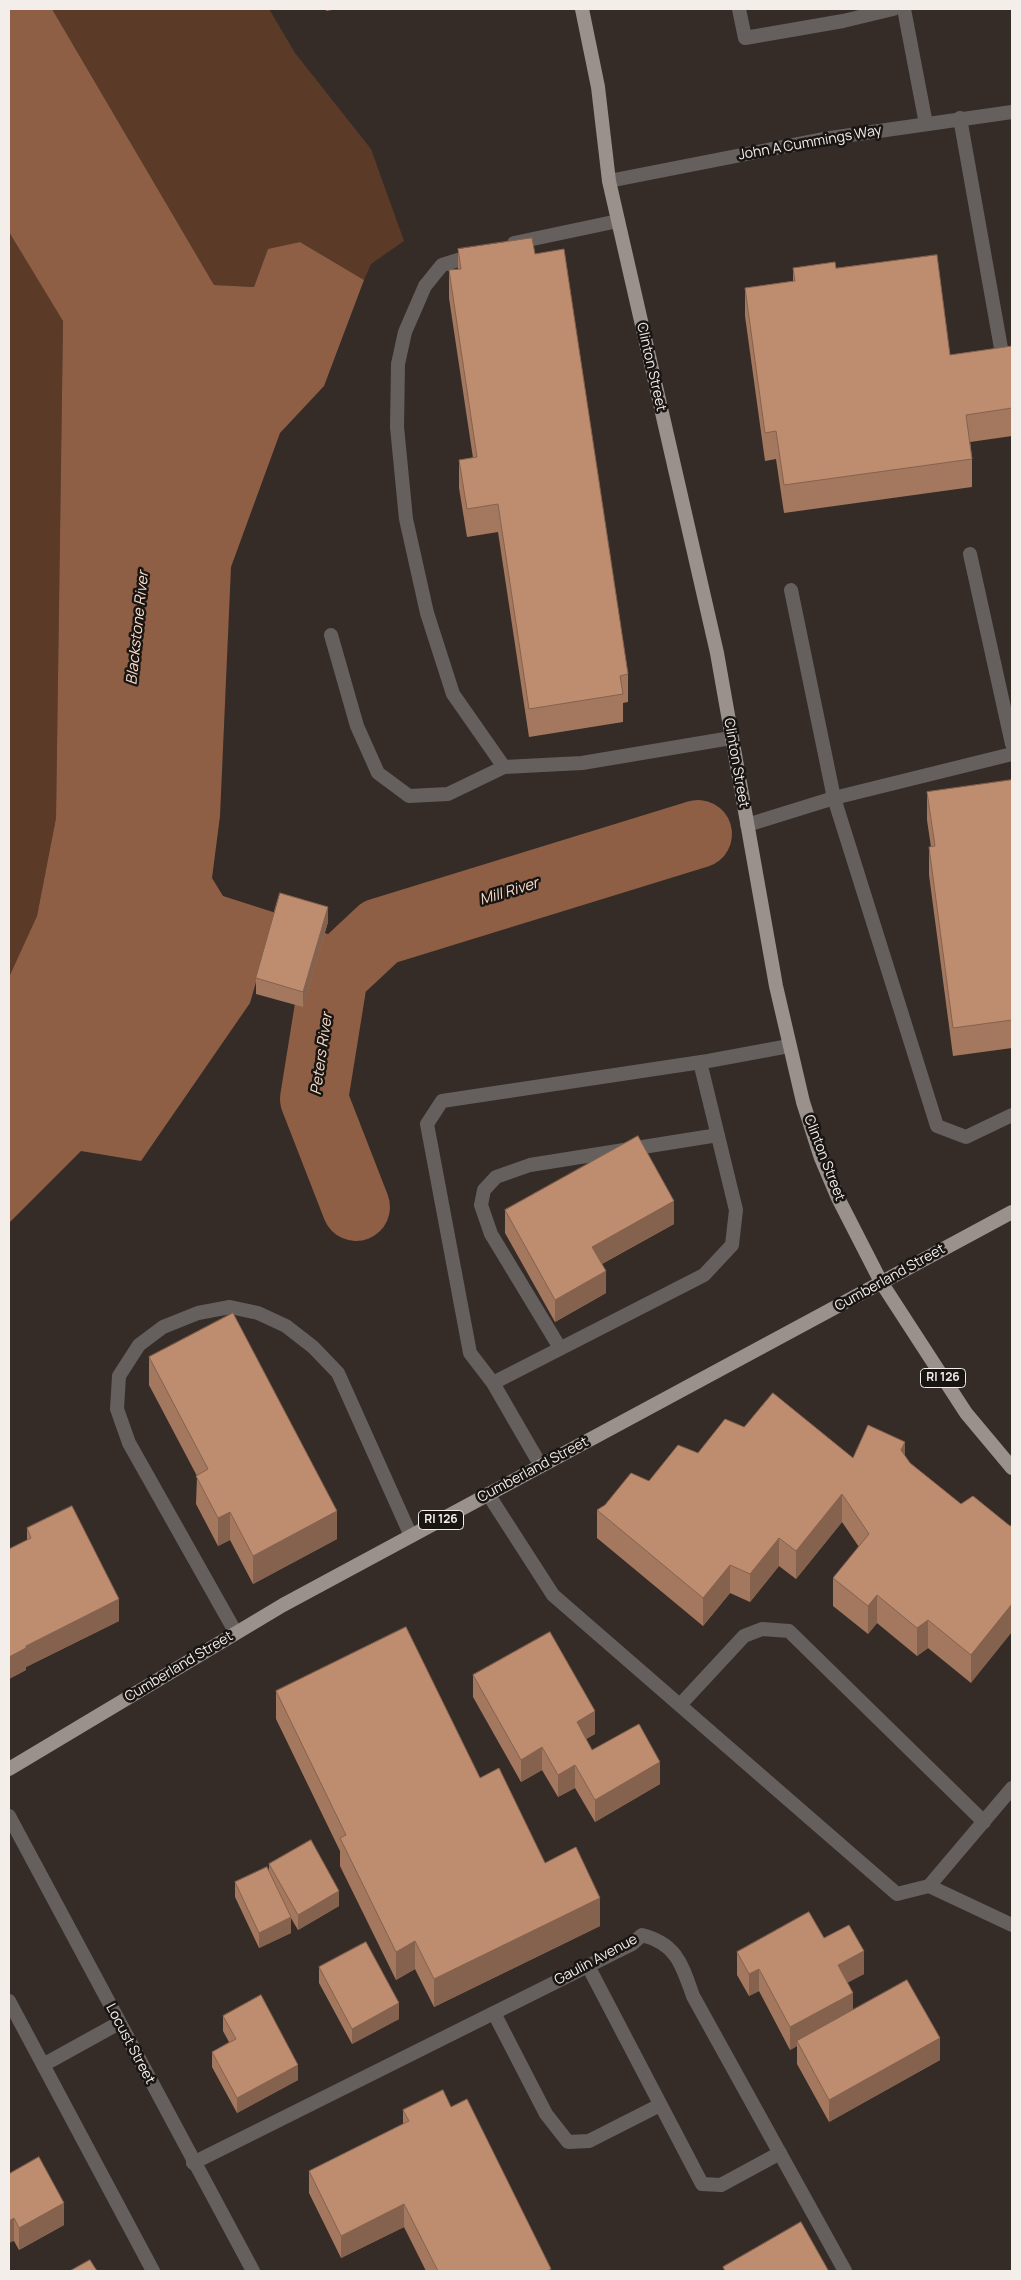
<!DOCTYPE html>
<html>
<head>
<meta charset="utf-8">
<style>
	body { margin:0 }
	#map { position:relative; width:1021px; height:2280px; overflow:hidden; background:#352c27; font-family:Manrope,sans-serif }
	canvas { display:block }
	.frame { position:absolute; inset:0; border:10px solid #f4eeeb; pointer-events:none }
</style>
</head>
<body>
<div id="map">
<canvas width="1021" height="2280"></canvas>
<div class="frame"></div>
</div>
<script>
const g = document.querySelector('canvas').getContext('2d');
g.lineJoin = 'round';
function paint(path, color) { g.fillStyle = color; g.fill(path, 'evenodd'); }
function strokePath(path, color, width, dash) { g.strokeStyle = color; g.lineWidth = width; g.lineCap = dash ? 'butt' : 'round'; g.setLineDash(dash || []); g.stroke(path); }
function drawText(font, color, halo, rows, align = 'center') {
  g.font = font + ' Manrope,sans-serif'; g.lineWidth = 5; g.setLineDash([]); g.textBaseline = 'middle'; g.strokeStyle = halo; g.fillStyle = color; for (const [text, x, y, turn = 0] of rows) {
    g.save(); g.translate(x, y); g.rotate((+turn || 0) * Math.PI / 180); g.textAlign = isNaN(turn) ? turn : align; if (halo) g.strokeText(text, 0, 0); g.fillText(text, 0, 0); g.restore();
  }
}
paint(new Path2D(`
	M52,9H269L295,53L371,149L404,241L371,264L364,280L300,242L268,250L254,287L214,285Z
	M9,232L63,320L56,818L37,916L9,977Z`), '#5b3b27');
paint(new Path2D(`
	M9,9H52L214,285L254,287L268,249L300,242L364,280L324,386L280,433L231,567L220,816L212,878L223,896L276,913L250,1003L141,1161L81,1151L9,1223V977L37,916L56,818L63,321L9,232Z`), '#8e5f44');
strokePath(new Path2D(`
	M316,966L334,975L314,1099L356,1207
	M334,975L380,932L698,834`), '#8e5f44', 68);
strokePath(new Path2D(`
	M739,9L745,38L843,21L893,9
	M904,9L926,124
	M960,118L1004,365
	M514,243L618,221
	M474,255L442,265L425,286L405,332L398,364L397,427L406,519L427,613L453,694L504,767L582,763L731,738
	M970,554L1012,744
	M791,590L834,798L937,1126L966,1137L1012,1115
	M331,635L357,726L378,773L409,796L448,794L504,767
	M747,825L834,798L1012,754
	M560,1348L491,1234L481,1205L484,1190L496,1177L530,1165L718,1135
	M493,1383L704,1275L732,1245L736,1210L700,1062
	M541,1466L493,1383L470,1353L427,1124L442,1101L708,1061L789,1046
	M488,1494L553,1595L897,1894L929,1886L1012,1788
	M236,1633L129,1443L117,1409L119,1376L139,1345L163,1327L198,1313L230,1307L258,1313L286,1326L313,1347L338,1373L411,1536
	M680,1705L744,1636L762,1629L789,1631L984,1822
	M929,1886L1012,1925
	M588,1966L702,2184L721,2185L780,2153
	M9,2001L153,2271
	M494,2013L546,2114L568,2142L589,2141L660,2105
	M43,2065L119,2023`), '#65605e', 14);
strokePath(new Path2D(`
	M609,181L823,139L1012,112
	M193,2163L632,1944L642,1935C677,1944 682,1965 693,1996L845,2271`), '#65605e', 14);
strokePath(new Path2D(`
	M9,1816L253,2271`), '#65605e', 14);
strokePath(new Path2D(`
	M582,9L598,87L609,181L717,653L776,986L803,1102L821,1158L838,1198L881,1282L966,1413L1012,1468
	M9,1769L283,1605L1012,1212`), '#9a918c', 14);
paint(new Path2D(`
	M326,9H338L326,11Z
	M458,249L535,254L628,674V702L623,703V722L529,737L498,532L467,537L459,488V460L473,458L449,298V270L458,269Z
	M793,268H836L950,355L1012,346V436L970,442L972,459V487L784,513L776,459L765,461L745,316V288L793,281Z
	M1012,780V1048L953,1056L929,875V847H931L927,820V792Z
	M328,922L303,1007L256,994V978Z
	M505,1210L674,1224L602,1264L606,1293L555,1322L505,1233Z
	M149,1357L337,1539L253,1584L230,1540L218,1546L196,1504L197,1476L149,1385Z
	M744,1427L853,1458L905,1456L910,1463L961,1504L973,1496L971,1683L928,1648L917,1656L877,1623L868,1634L833,1606V1578L859,1547L842,1522L796,1579L779,1566L750,1602L730,1593L703,1626L597,1538V1510Z
	M27,1528L119,1621L26,1667V1670L9,1679L27,1540Z
	M473,1675L595,1734L586,1739L592,1750L660,1784L595,1822L575,1788L558,1797L542,1770L521,1782L473,1697Z
	M276,1691L480,1778L545,1863L600,1926L434,2007L415,1969L396,1980L340,1866V1851L276,1719Z
	M269,1864L339,1906L298,1930L291,1918V1933L259,1948L235,1897V1882L269,1871Z
	M824,1938L864,1974L847,1982L853,2010L940,2060L829,2122L797,2064V2046L790,2050L759,1991L749,1996L737,1975V1952Z
	M319,1967L399,2019L352,2044L319,1983Z
	M223,2016L298,2080L237,2113L212,2067V2052L229,2042L223,2031Z
	M451,2107L551,2271H426L404,2227L341,2258L309,2193V2171L403,2124V2110Z
	M9,2174L64,2225L19,2250L14,2241Z`), '#a3785f');
paint(new Path2D(`
	M328,907V922L303,1007V992Z
	M674,1201V1224L592,1269V1247Z
	M606,1271V1293L555,1322V1300Z
	M905,1442V1470L901,1450Z
	M842,1494V1522L796,1579V1551Z
	M337,1511V1539L253,1584V1556Z
	M230,1512V1540L218,1546V1518Z
	M779,1538V1566L750,1602V1574Z
	M730,1565V1593L703,1626V1598Z
	M877,1595V1623L868,1634V1606Z
	M119,1599V1621L26,1667V1670L9,1679V1657L26,1646Z
	M1012,1604V1632L971,1683V1655Z
	M928,1620V1648L917,1656V1628Z
	M595,1711V1734L577,1744V1722Z
	M542,1747V1770L521,1782V1760Z
	M660,1762V1784L595,1822V1800Z
	M575,1765V1788L558,1797V1775Z
	M339,1891V1906L298,1930V1915Z
	M600,1898V1926L434,2007V1979Z
	M291,1917V1933L259,1948V1933Z
	M415,1941V1969L396,1980V1952Z
	M864,1951V1974L838,1988V1965Z
	M759,1969V1991L749,1996V1974Z
	M853,1993V2015L797,2041V2046L790,2050V2027Z
	M399,2003V2019L352,2044V2029Z
	M940,2038V2060L829,2122V2100Z
	M298,2065V2080L237,2113V2098Z
	M64,2203V2225L19,2250V2228Z
	M404,2204V2227L341,2258V2236Z
	M14,2218V2241L9,2243V2221Z`), '#85624e');
const building = new Path2D(`
	M532,238L535,254L564,249L628,674L620,676L623,694L529,709L498,504L467,509L459,460L477,457L449,270L461,269L458,249Z
	M937,255L950,355L1012,346V408L966,415L972,459L784,485L776,431L765,433L745,288L795,281L793,268L835,262L836,268Z
	M1012,780V1020L953,1028L929,847L935,846L927,792Z
	M280,893L328,907L303,992L256,978Z
	M638,1136L674,1201L592,1247L606,1271L555,1300L505,1210Z
	M233,1313L337,1511L253,1556L230,1512L218,1518L196,1476L208,1469L149,1357Z
	M773,1393L853,1458L868,1425L905,1442L901,1450L910,1463L961,1504L973,1496L1010,1526L1012,1525V1604L971,1655L928,1620L917,1628L877,1595L868,1606L833,1578L869,1534L842,1494L796,1551L779,1538L750,1574L730,1565L703,1598L597,1510L605,1505L631,1473L649,1481L678,1445L698,1453L725,1419L744,1427Z
	M72,1506L119,1599L26,1646V1648L9,1657V1549L31,1538L27,1528Z
	M406,1627L480,1778L499,1768L545,1863L576,1847L600,1898L434,1979L415,1941L396,1952L340,1838L346,1835L276,1691Z
	M550,1632L595,1711L577,1722L592,1750L639,1724L660,1762L595,1800L575,1765L558,1775L542,1747L521,1760L473,1675Z
	M311,1840L339,1891L298,1915L269,1864Z
	M267,1867L291,1917L259,1933L235,1882Z
	M809,1912L824,1938L849,1925L864,1951L838,1965L853,1993L790,2027L759,1969L749,1974L737,1952Z
	M366,1942L399,2003L352,2029L319,1967Z
	M907,1980L940,2038L829,2100L797,2041Z
	M261,1995L298,2065L237,2098L212,2052L236,2039L223,2016Z
	M443,2090L451,2107L467,2099L551,2269L547,2271H438L404,2204L341,2236L309,2171L409,2121L403,2110Z
	M39,2157L64,2203L19,2228L14,2218L9,2221V2174Z
	M801,2222L828,2270L826,2271H725L723,2267Z
	M90,2260L97,2271H70Z`);
paint(building, '#be8c6f');
strokePath(building, '#85624e', 1);
for (const [x, y, w] of [
	[943,1378,45],
	[441,1520,45]
]) { const box = new Path2D(); box.roundRect(x - w / 2, y - 9.5, w, 19, 4); g.fillStyle = '#191513'; g.fill(box); strokePath(box, '#f4eeeb', 1); }
drawText('bold 12px', '#f4eeeb', null, [
	["RI 126",943,1378],
	["RI 126",441,1520]
]);
drawText('14px', '#f4eeeb', '#191513', [
	["John A Cummings Way",810,143,-10],
	["Clinton Street",651,367,77],
	["Clinton Street",736,763,80],
	["Clinton Street",824,1158,69],
	["Cumberland Street",890,1278,-29],
	["Cumberland Street",533,1470,-28],
	["Cumberland Street",179,1667,-31],
	["Gaulin Avenue",596,1960,-28],
	["Locust Street",130,2044,62]
]);
drawText('italic 15px', '#fbddcb', '#191513', [
	["Blackstone River",138,628,-84],
	["Mill River",509,892,-17],
	["Peters River",322,1054,-82]
]);
</script>
</body>
</html>
